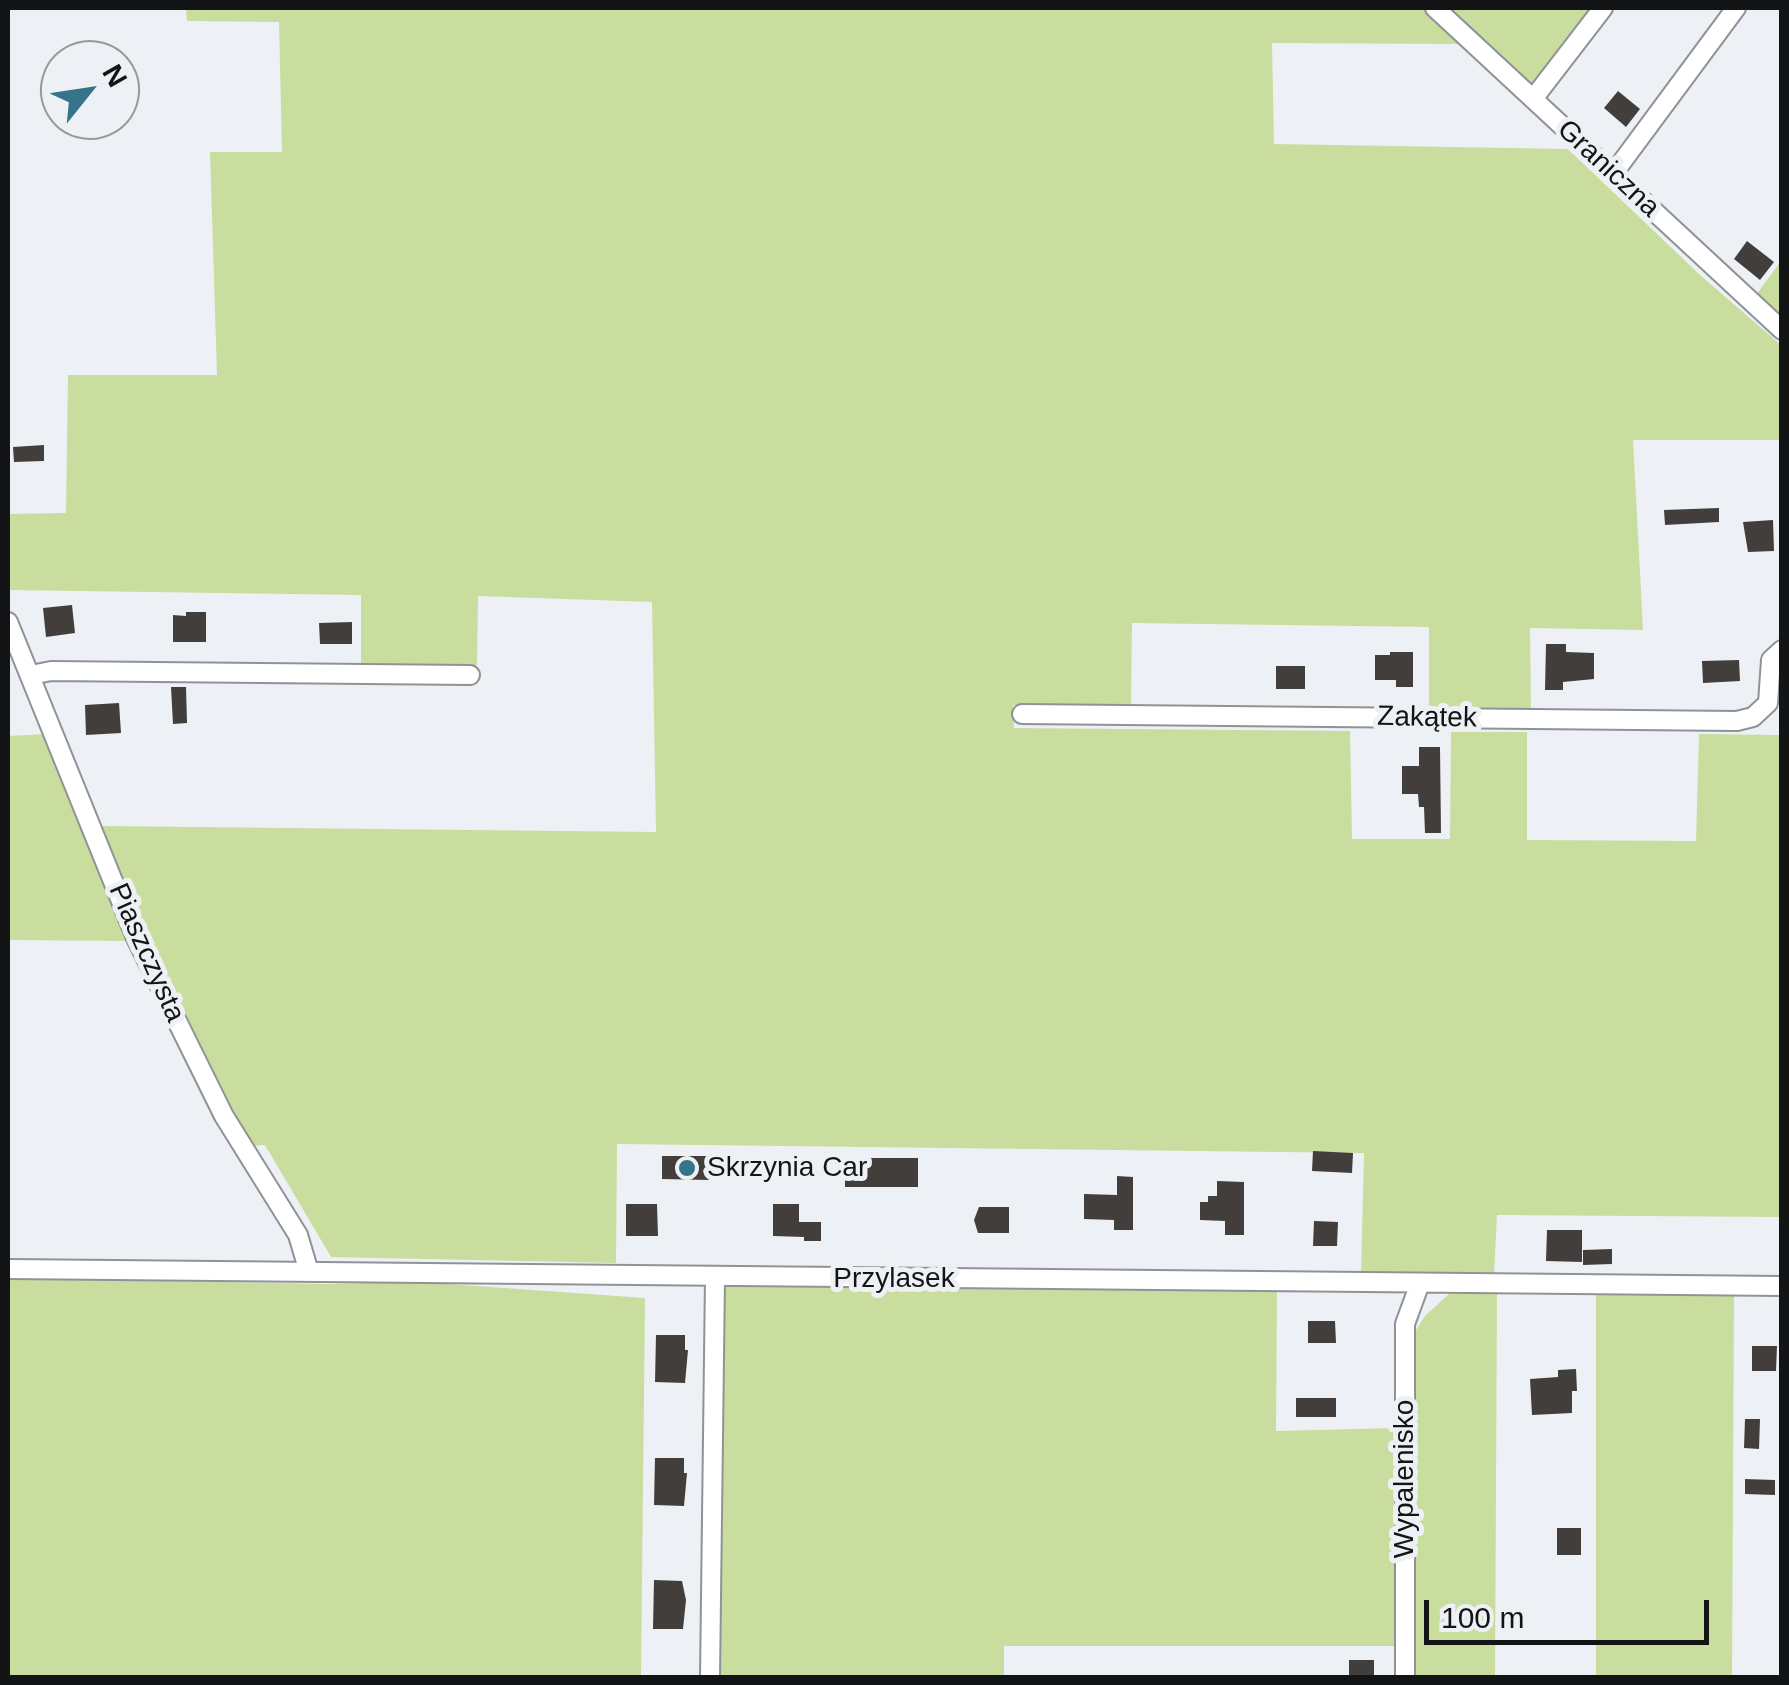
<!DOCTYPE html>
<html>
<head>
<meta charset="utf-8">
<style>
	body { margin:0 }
	#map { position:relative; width:1789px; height:1685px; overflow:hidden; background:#edf1f5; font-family:Arial,sans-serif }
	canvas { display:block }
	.frame { position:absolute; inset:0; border:10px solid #121415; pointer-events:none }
	.north { position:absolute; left:40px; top:40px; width:100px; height:100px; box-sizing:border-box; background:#edf1f5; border:2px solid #95999b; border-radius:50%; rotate:60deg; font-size:28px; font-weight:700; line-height:40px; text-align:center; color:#121415 }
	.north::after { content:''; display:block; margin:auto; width:35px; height:45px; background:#36748a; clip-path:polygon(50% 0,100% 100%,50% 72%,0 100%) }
	.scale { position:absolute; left:1424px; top:1600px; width:285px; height:45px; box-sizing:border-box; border:5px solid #121415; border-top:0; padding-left:12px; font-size:30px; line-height:35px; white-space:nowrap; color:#121415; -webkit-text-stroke:8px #edf1f5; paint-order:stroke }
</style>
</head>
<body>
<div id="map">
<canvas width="1789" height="1685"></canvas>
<div class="frame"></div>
<div class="north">N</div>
<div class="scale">100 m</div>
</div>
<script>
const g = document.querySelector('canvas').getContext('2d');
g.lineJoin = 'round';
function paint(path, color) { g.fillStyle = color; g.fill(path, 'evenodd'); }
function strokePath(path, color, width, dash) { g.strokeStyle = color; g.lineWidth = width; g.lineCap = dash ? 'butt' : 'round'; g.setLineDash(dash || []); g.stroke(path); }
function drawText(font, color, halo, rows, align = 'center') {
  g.font = font + ' Arial,sans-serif'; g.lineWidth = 10; g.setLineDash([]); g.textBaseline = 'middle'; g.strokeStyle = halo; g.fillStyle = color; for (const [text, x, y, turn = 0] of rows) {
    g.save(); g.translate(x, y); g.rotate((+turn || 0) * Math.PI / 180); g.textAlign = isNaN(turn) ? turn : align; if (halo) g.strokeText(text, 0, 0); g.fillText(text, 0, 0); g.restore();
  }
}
paint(new Path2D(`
	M186,8H1424L1459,44L1272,43L1274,144L1568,149L1700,275L1781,345V440H1633L1643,630L1530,628L1531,709L1429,708V627L1132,623L1131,705H1013L1014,728L1350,731L1352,839H1450L1451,732H1527V840L1696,841L1699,734L1781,735V1217L1497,1215L1494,1274H1361L1364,1153L617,1144L616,1263L331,1257L265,1145L248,1146L166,985L102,826L656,832L652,602L478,596L477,665H361V595L8,590V514L66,513L68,375H217L210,152H282L279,22L187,21Z
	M1450,8H1593L1535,88Z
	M1781,261V319L1756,295Z
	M47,734L131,941L8,940V736Z
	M8,1278L328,1284L421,1282L645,1298L641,1677H8Z
	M723,1283L1277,1289L1276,1431L1396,1428L1395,1646H1004V1677L718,1678Z
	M1497,1291L1495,1677L1412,1678L1414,1333L1425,1316L1451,1292Z
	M1596,1292L1734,1294L1732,1677L1596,1678Z`), '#c9dd9f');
paint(new Path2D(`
	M1618,91L1640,109L1626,127L1604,108Z
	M1747,241L1774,262L1760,280L1734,259Z
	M44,445V461L14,462L13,447Z
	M1719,508V522L1665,525L1664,510Z
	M1773,520L1774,551L1748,552L1743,522Z
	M72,605L75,633L46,637L43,608Z
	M186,612H206V642H173V615L186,616Z
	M352,622V644H320L319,623Z
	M1546,644H1566V652L1594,653V679L1563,682V690H1545Z
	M1390,652H1413V687H1396V680H1375V655H1390Z
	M1739,660L1740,681L1703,683L1702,661Z
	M1276,666H1305V689H1276Z
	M171,687H186L187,723L173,724Z
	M119,703L121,733L86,735L85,705Z
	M1419,747H1440L1441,833H1425L1424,807H1419L1418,794H1402V766H1419Z
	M1313,1151L1353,1153L1352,1173L1312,1171Z
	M662,1156H709V1180L662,1179Z
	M845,1158H918V1187H845Z
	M1117,1176L1133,1177V1230H1114V1220L1084,1219V1194L1117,1195Z
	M1217,1181L1244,1182V1235H1225V1221L1200,1220V1202H1208V1196H1217Z
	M626,1204H657L658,1236H626Z
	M773,1204H799V1222H821V1241H804V1237L773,1236Z
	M979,1207H1009V1233H978L974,1220Z
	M1314,1221L1338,1222L1337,1246H1313Z
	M1547,1230H1582V1262L1546,1261Z
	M1612,1249V1264L1583,1265V1250Z
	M1308,1321H1335L1336,1343H1308Z
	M656,1335H685V1350H688L685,1383L655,1382Z
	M1752,1346H1777L1776,1371H1752Z
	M1576,1369L1577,1391H1572V1413L1532,1415L1530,1379L1558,1377V1370Z
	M1296,1398H1336V1417H1296Z
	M1745,1419H1760L1759,1449L1744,1448Z
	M655,1458H684V1473H687L684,1506L654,1505Z
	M1745,1479L1775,1480V1495L1745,1494Z
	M1557,1528H1581V1555H1557Z
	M654,1580L682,1581L686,1600L683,1629H653Z
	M1349,1660H1374V1678H1349Z`), '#423e3b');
const street = new Path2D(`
	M1435,8L1782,330
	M1533,99L1603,8
	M1613,174L1736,8
	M8,622L136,938L224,1116L298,1235L309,1272
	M31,675L51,671L470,675
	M1022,714L1737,721L1753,717L1768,703L1771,660L1782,650
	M8,1269L1782,1286
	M710,1678L715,1277
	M1405,1678V1324L1420,1283`);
strokePath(street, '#8f9397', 22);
strokePath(street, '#fff', 18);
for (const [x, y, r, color] of [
	[687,1168,10,"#36748a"]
]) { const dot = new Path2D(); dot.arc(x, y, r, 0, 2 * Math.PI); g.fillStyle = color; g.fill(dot); strokePath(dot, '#edf1f5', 4); }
drawText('28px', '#121415', '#edf1f5', [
	["Graniczna",1608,169,43],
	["Zakątek",1427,718,1],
	["Piaszczysta",146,953,66],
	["Przylasek",894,1279],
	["Wypalenisko",1405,1479,-90]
]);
drawText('28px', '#121415', '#edf1f5', [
	["Skrzynia Car",707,1168]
], 'left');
</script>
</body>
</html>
